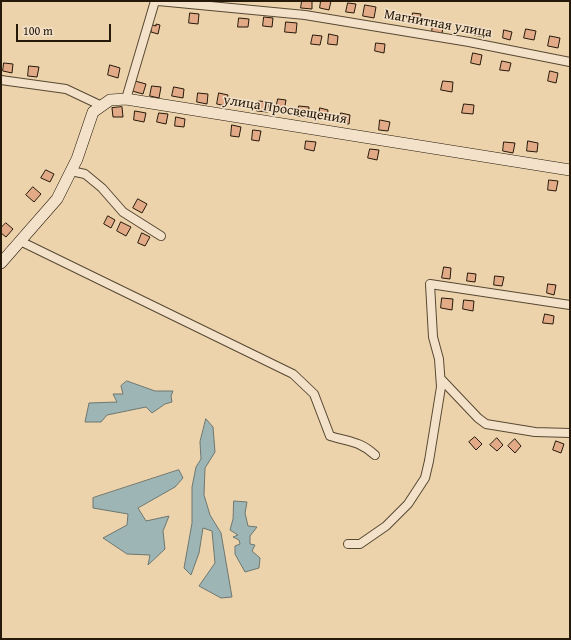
<!DOCTYPE html>
<html>
<head>
<meta charset="utf-8">
<style>
	body { margin:0 }
	#map { position:relative; width:571px; height:640px; overflow:hidden; background:#edd3ac; font-family:"Gentium Book Plus",serif }
	canvas { display:block }
	.frame { position:absolute; inset:0; border:2px solid #25190a; pointer-events:none }
	.scale { position:absolute; left:16px; top:24px; width:95px; height:18px; box-sizing:border-box; border:2px solid #25190a; border-top:0; padding-left:5px; font-size:12px; line-height:14px; white-space:nowrap; color:#25190a; -webkit-text-stroke:3px #f3e2c9; paint-order:stroke }
</style>
</head>
<body>
<div id="map">
<canvas width="571" height="640"></canvas>
<div class="frame"></div>
<div class="scale">100 m</div>
</div>
<script>
const g = document.querySelector('canvas').getContext('2d');
g.lineJoin = 'round';
function paint(path, color) { g.fillStyle = color; g.fill(path, 'evenodd'); }
function strokePath(path, color, width, dash) { g.strokeStyle = color; g.lineWidth = width; g.lineCap = dash ? 'butt' : 'round'; g.setLineDash(dash || []); g.stroke(path); }
function drawText(font, color, halo, rows, align = 'center') {
  g.font = font + ' "Gentium Book Plus",serif'; g.lineWidth = 3; g.setLineDash([]); g.textBaseline = 'middle'; g.strokeStyle = halo; g.fillStyle = color; for (const [text, x, y, turn = 0] of rows) {
    g.save(); g.translate(x, y); g.rotate((+turn || 0) * Math.PI / 180); g.textAlign = isNaN(turn) ? turn : align; if (halo) g.strokeText(text, 0, 0); g.fillText(text, 0, 0); g.restore();
  }
}
const water = new Path2D(`
	M127,381L155,391H173L171,396L172,402L165,404L152,413L146,407L107,415L101,422H85L89,403L117,402L113,394H123L121,386Z
	M206,419L213,427L215,452L205,468L204,495L210,515L221,533L232,597L221,598L199,586L215,563L212,531L203,528L199,553L191,575L184,568L192,523V487L196,467L201,459L200,442Z
	M179,470L183,478L175,487L138,508L146,521L169,516L163,531L165,549L148,565L150,555L127,554L103,538L127,525L128,514L93,508V498Z
	M234,501L247,502L245,513L248,526L257,527L250,536V544L255,545L252,551L260,558L259,568L245,572L235,554V546L240,544L239,540L233,537L238,535L230,530L233,519Z`);
paint(water, '#9db5b4');
strokePath(water, '#6d7770', 1);
const building = new Path2D(`
	M302,1H312V9L301,8Z
	M321,1H331L329,10L320,8Z
	M348,3L356,4L354,13L346,12Z
	M365,5L376,7L374,18L363,16Z
	M190,13L199,14L198,24L189,23Z
	M413,13L421,14L419,24L411,22Z
	M264,17L273,18L272,27L263,26Z
	M239,18L249,19L248,27H238Z
	M286,22L297,23L296,33L285,32Z
	M149,24L156,26V24L160,25L158,34L151,32V28H149Z
	M433,24L443,26L442,34L432,32Z
	M476,27L484,29L483,37L474,35Z
	M526,29L536,31L534,40L524,38Z
	M504,30L512,32L510,40L503,38Z
	M329,34L338,36L337,45L328,44Z
	M313,35L322,36L320,45L311,44Z
	M550,36L560,38L558,48L548,46Z
	M376,43L385,44L384,53L375,51Z
	M473,53L482,55L480,65L471,63Z
	M502,61L511,63L509,71L500,70Z
	M4,63L13,64L12,73L3,71Z
	M110,65L120,68L118,78L108,75Z
	M29,66L39,67L37,77L28,76Z
	M550,71L558,73L556,83L548,81Z
	M135,81L146,84L143,94L132,91Z
	M443,81L453,82L452,92L441,90Z
	M152,86L161,87L159,98L150,96Z
	M174,87L184,89L183,98L172,96Z
	M198,93L208,94L207,104L197,102Z
	M219,93L228,95L226,106L217,104Z
	M278,99L286,100L284,111L276,109Z
	M259,101L269,102L268,112L257,111Z
	M464,104L474,105L473,114L462,113Z
	M299,106L309,107L308,118L297,116Z
	M122,107L123,117H113L112,108Z
	M320,108L328,110L327,119L319,117Z
	M135,111L146,113L144,122L134,120Z
	M159,113L168,114L166,124L157,122Z
	M341,113L350,115L349,124L339,123Z
	M176,117L185,119L184,127L175,126Z
	M380,120L390,122L388,131L379,130Z
	M232,125L241,127L239,137L231,136Z
	M253,130L261,131L259,141L252,140Z
	M306,141L316,142L314,151L305,149Z
	M528,141L538,143L537,152L527,151Z
	M504,142L515,143L513,153L503,151Z
	M370,149L379,150L377,160L368,158Z
	M46,170L54,174L50,182L41,178Z
	M549,180L558,181L556,191L548,190Z
	M33,187L41,194L34,202L26,195Z
	M138,199L147,204L142,213L133,208Z
	M108,216L115,220L111,228L104,224Z
	M121,222L131,227L126,236L117,231Z
	M6,223L13,229L6,237L1,233V228Z
	M142,233L150,237L145,246L138,243Z
	M444,267L451,268L450,279L442,278Z
	M468,273L476,274L475,282L467,281Z
	M495,276L504,277L502,286L494,285Z
	M548,284L556,285L554,295L547,293Z
	M442,298L453,299L452,310L441,308Z
	M464,300L474,301L473,311L463,309Z
	M545,314L554,316L553,324L543,323Z
	M475,437L482,444L476,450L469,442Z
	M497,438L503,445L497,451L490,445Z
	M515,439L521,446L515,453L508,446Z
	M556,441L564,444L561,453L553,450Z`);
paint(building, '#e2aa87');
strokePath(building, '#25190a', 1);
const street = new Path2D(`
	M158,1L305,15L469,42L570,62
	M1,80L66,89L102,106
	M126,99L155,1
	M71,171L85,174L102,188L123,212L161,236
	M20,241L293,374L314,394L330,436C349,442 360,441 375,455
	M441,379L478,418L486,424L535,432L570,433
	M348,544H360L386,526L408,504L425,478L429,461L441,387L439,359L433,337L430,284L570,305`);
const secondary = new Path2D(`
	M1,263L57,199L77,159L93,112L110,100L126,99L570,170`);
strokePath(street, '#574832', 10);
strokePath(secondary, '#25190a', 12);
strokePath(street, '#f3e2c9', 8);
strokePath(secondary, '#f3e2c9', 11);
drawText('14px', '#25190a', '#f3e2c9', [
	["Магнитная улица",438,24,10],
	["улица Просвещения",285,110,9]
]);
</script>
</body>
</html>
